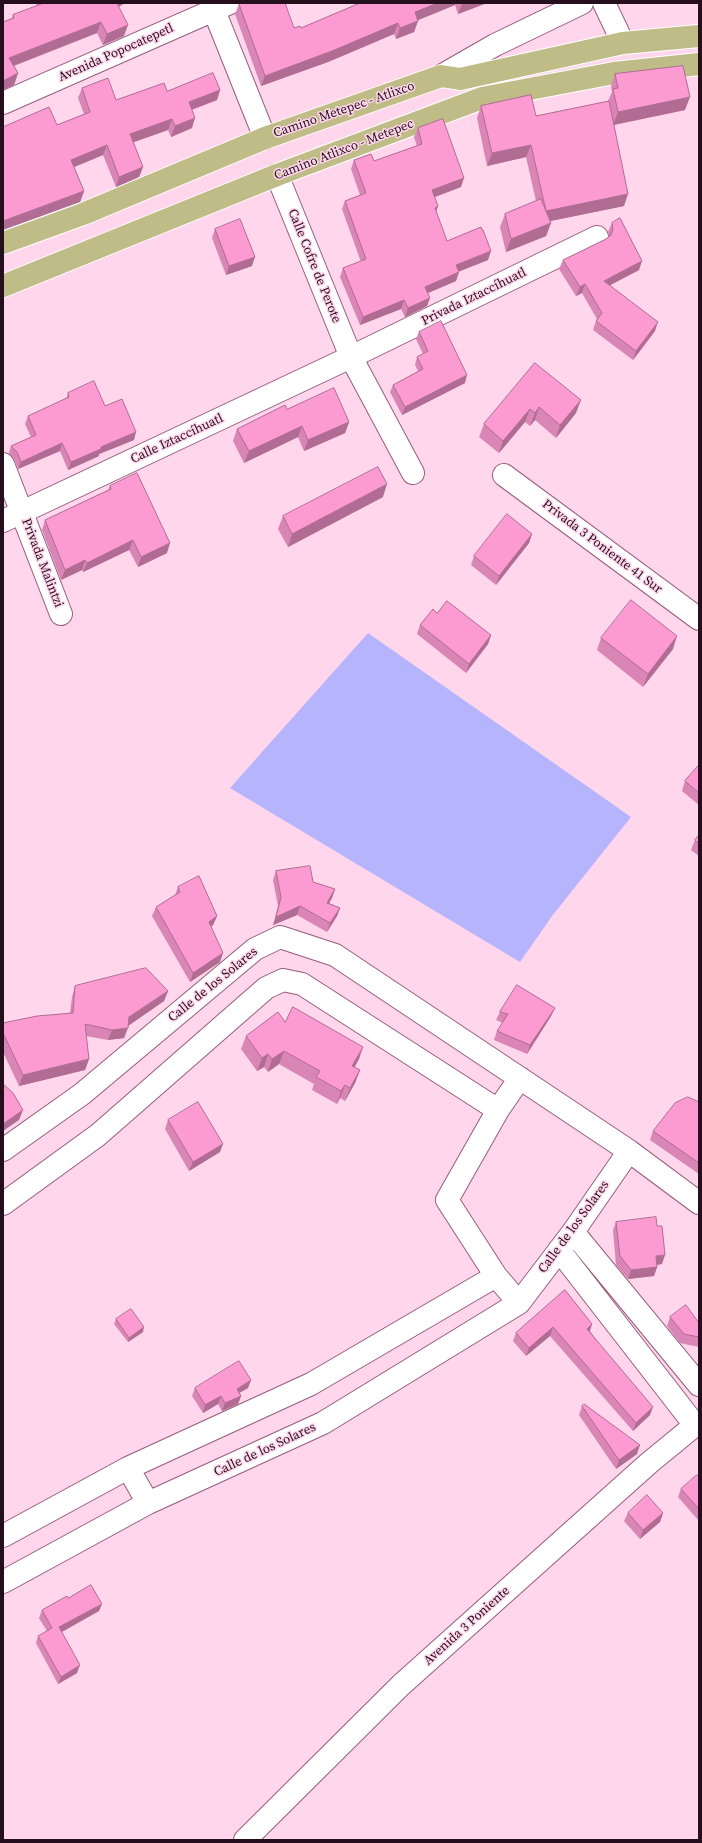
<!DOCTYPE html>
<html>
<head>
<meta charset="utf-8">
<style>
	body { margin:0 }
	#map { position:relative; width:702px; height:1843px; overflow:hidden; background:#ffd6eb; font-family:"Source Serif 4",serif }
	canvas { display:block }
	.frame { position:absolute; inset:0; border:4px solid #260f1c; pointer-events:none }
</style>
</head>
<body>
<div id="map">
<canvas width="702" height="1843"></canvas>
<div class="frame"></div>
</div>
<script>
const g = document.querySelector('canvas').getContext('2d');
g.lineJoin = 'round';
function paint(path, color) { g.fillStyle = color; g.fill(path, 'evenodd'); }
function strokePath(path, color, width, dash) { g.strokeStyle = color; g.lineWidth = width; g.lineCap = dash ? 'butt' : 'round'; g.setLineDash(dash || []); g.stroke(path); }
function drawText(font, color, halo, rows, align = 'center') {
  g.font = font + ' "Source Serif 4",serif'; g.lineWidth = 3; g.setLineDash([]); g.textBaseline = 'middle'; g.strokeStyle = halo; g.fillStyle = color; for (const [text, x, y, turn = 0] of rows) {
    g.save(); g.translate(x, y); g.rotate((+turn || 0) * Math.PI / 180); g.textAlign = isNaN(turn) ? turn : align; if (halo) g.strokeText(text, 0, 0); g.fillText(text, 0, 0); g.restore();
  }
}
paint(new Path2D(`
	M368,633L631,817L552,916L520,962L230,788Z`), '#b7b4fe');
const minor = new Path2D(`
	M211,3L265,138
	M604,3L623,43
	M441,76L495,45L582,3
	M3,103L230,3
	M277,175L351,357L413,473
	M3,464L61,614
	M504,475L699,619
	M3,521L351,357L597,237
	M3,1150L82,1094L255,949L280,937L335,955L629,1151L699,1203
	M3,1204L98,1135L266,988L283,980L302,984L498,1110
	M573,1232L699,1385
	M559,1250L694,1424
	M519,1303L496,1276L447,1200L498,1110L520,1078
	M128,1468L148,1503
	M3,1536L128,1468L311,1384L496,1276
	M3,1582L148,1503L323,1423L519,1303L573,1232L629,1151
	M245,1840L401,1685L649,1463L699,1422`);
const major = new Path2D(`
	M3,243L83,214L265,138L441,76L460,79L623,43L699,36
	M3,286L277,175L482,98L614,73L699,64`);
strokePath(minor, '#965c7d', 24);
strokePath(major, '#fff', 24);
strokePath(minor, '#fff', 22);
strokePath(major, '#bfbc87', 22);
paint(new Path2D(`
	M36,3H125L118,7L124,36L103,45L97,33L14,66L18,73L14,85L3,90V22L12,18L13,15L37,6Z
	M360,3H487L458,14L455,5L418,20L414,32L396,39L394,34L328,62L261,86L235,14L239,4L294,28H301Z
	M615,74L685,110L614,125L624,206L550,221L551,223L546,236L506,252L500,227L505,214L536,201L526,157L487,166L477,118L481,106L536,116L608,101L612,92L611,86Z
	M82,88L116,100L167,91L220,90L217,100L192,110V128L171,137L168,130L133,142L143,167L139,177L116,187L103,155L74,167L84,191L80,202L57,125L84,114L78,98Z
	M418,128L461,187L435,197L438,206L436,211L447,241L488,260L459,271L456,281L428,293L427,306L405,317L401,309L360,325L340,277L343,268L361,262L342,209L345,201L360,195L351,169L354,160L374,161L417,146L414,137Z
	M612,223L639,270L610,285L655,331L633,360L593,330L596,321L597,319L582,293L576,296L559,269L563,260L606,239L609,236L608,232Z
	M215,229L252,266L226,275L212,238Z
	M419,332L465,383L402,415L390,392L393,385L418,371L415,365L417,357L423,354L416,339Z
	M535,363L576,413L556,438L535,420L530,426L525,422L499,453L479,437L484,424Z
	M68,393L105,406L134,440L99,454V456L68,470L60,451L18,469L14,459L9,453L11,446L31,437L25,424L28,416L66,399Z
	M287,409L349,422L345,433L304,451L298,437L244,463L233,441L237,429Z
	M110,486L167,553L138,567L129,550L83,572L82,570L61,580L42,530L45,520L108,490Z
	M383,497L288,547L278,529L283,516Z
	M532,534L529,543L496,585L471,565L474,556Z
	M437,613L491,635L488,644L466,673L417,634L420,625Z
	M601,638L673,649L643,687L597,650Z
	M699,766V805L682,791L685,781Z
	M699,835V856L691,850L695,840Z
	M276,871L335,889L332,898L329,903L340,908L337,916L327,932L297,915L273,925L278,906L273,880Z
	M178,887L217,916L213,925L211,927L220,962L190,982L152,916L156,907L175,895Z
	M75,986L168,991L164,1001L128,1026L124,1038L108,1040L86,1036L89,1059L85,1070L19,1086L3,1052V1023L70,1013L72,997Z
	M555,1008L551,1016L527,1054L494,1040L497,1031L503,1023L496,1020L500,1012Z
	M285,1022L359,1059L354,1067L360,1070L355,1083L345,1101L340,1098L337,1104L312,1090L314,1084L279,1064L268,1072L264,1067L257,1071L241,1049L246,1036Z
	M699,1102V1174L650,1140L653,1131Z
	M168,1120L220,1152L189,1171L165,1129Z
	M616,1222L662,1264L657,1265V1267L654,1276L628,1279L616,1265L613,1230Z
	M565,1290L592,1324L590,1331L650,1415L633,1431L550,1336L526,1356L513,1341L516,1333Z
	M670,1317L699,1323V1347L680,1343L667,1326Z
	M116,1319L143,1332L128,1342L114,1324Z
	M195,1388H248L239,1393L241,1396L238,1404L222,1411L218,1404L203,1413L192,1396Z
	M582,1406L637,1454L616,1469L579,1415Z
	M699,1477V1521L678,1497L681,1489Z
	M628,1513H663L660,1522L640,1539L624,1521Z
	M68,1598L99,1611L62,1632L77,1673L58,1684L36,1643L38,1636L47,1631L39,1618L42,1610Z`), '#d985b5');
paint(new Path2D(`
	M113,3H125L111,11Z
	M438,3H455V5L411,23L415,12Z
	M463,3H487L458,14L462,4Z
	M418,21L414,32L396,39L400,28Z
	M101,22L97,33L5,69L9,58Z
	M398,23L394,34L328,62L261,86L265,76Z
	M128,25L124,36L103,45L107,34Z
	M18,73L14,85L3,90V81Z
	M220,90L217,100L185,112L189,102Z
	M690,97L685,110L613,125L618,112Z
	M195,118L192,128L171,137L175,126Z
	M172,119L168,130L126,145L130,134Z
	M107,145L103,155L67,170L71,160Z
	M531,145L526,157L487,166L492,153Z
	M143,167L139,177L116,187L119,177Z
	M464,178L461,187L429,199L432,190Z
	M84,191L80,202L3,230V221Z
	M628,194L624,206L541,223L546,211Z
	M438,206L435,215V208Z
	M551,223L546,236L506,252L511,239Z
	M491,251L488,260L453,274L456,265Z
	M255,257L252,266L226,275L229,266Z
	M642,261L639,270L601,290L604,281Z
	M459,272L456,281L421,296L425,287Z
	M585,284L582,293L576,296L580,287Z
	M430,298L427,306L405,317L408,308Z
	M404,300L401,309L360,325L363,317Z
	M658,322L655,331L633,360L636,351Z
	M467,375L465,383L402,415L405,407Z
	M581,400L576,413L556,438L560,425Z
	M539,407L535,420L530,426L535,413Z
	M530,409L525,422L499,453L503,441Z
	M349,422L345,433L304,451L308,440Z
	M302,426L298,437L244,463L249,451Z
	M136,432L134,440L99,454V456L68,470L71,462L101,447Z
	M62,443L60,451L18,469L21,462Z
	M387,484L383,497L288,547L292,534Z
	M532,534L529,543L496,585L499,576Z
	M133,540L129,550L83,572L87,563Z
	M170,543L167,553L138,567L141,557Z
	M85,560L82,570L61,580L65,570Z
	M491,635L488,644L466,673L469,664Z
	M677,636L673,649L643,687L648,674Z
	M335,889L332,898L324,912L327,903Z
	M300,906L297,915L273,925L276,917Z
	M340,908L337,916L327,932L330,923Z
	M217,916L213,925L206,931L209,922Z
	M223,953L220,962L190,982L193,973Z
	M168,991L164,1001L125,1028L129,1017Z
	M555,1008L551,1016L527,1054L530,1045Z
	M128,1028L124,1038L108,1040L112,1030Z
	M363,1047L359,1059L348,1079L352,1066Z
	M284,1051L279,1064L268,1072L272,1059Z
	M268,1054L264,1067L257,1071L262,1058Z
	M89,1059L85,1070L19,1086L23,1075Z
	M360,1070L355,1083L345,1101L350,1088Z
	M345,1085L340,1098L337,1104L341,1091Z
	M23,1110L19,1120L3,1131V1124Z
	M223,1144L220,1152L189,1171L193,1162Z
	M665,1255L662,1264L653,1265L656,1256Z
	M657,1267L654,1276L628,1279L631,1270Z
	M592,1324L589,1333L587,1329Z
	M144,1327L143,1332L128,1342L129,1338Z
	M553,1327L550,1336L526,1356L529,1348Z
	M251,1380L248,1388L234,1396L237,1389Z
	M221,1396L218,1404L203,1413L205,1405Z
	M241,1396L238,1404L222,1411L225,1403Z
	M653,1407L650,1415L633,1431L636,1423Z
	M640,1445L637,1454L616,1469L619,1460Z
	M663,1513L660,1522L640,1539L643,1530Z
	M102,1604L99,1611L56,1635L59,1627Z
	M80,1665L77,1673L58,1684L61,1677Z`), '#b06c93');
const building = new Path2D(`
	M44,3H117L128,25L107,34L101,22L9,58L18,73L3,81V22L14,18L13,15Z
	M240,3H285L294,28L300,26L301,28L360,3H438L415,12L418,21L400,28L398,23L332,51L265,76L239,4Z
	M683,66L690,97L618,112L613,89L618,88L615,74Z
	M213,73L220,90L189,102L195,118L175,126L172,119L130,134L143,167L119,177L107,145L71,160L84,191L3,221V127L49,107L57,125L90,112L82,88L108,78L116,100L164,83L167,91Z
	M531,95L536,116L609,101L628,194L546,211L531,145L492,153L481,106Z
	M443,119L464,178L432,190L438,206L435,208L447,241L481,227L482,230H483L491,251L456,265L459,272L425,287L430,298L408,308L404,300L363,317L343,268L366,259L345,201L366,193L354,160L371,154L374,161L422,144L418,128Z
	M541,199L551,223L511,239L505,214Z
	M620,218L642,261L604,281L658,322L636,351L596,321L602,313L585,284L580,287L563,260L606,239L611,235L613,229L612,223Z
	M240,219L255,257L229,266L215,229Z
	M441,321L467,375L405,407L393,385L423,369L417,357L428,351L419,332Z
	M535,363L581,400L560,425L539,407L535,413L530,409L503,441L484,424Z
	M94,381L105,406L122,399L136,432L101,447V449L71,462L62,443L21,462L17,452L11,446L36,435L28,416L69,397L68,393Z
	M334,388L349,422L308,440L302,426L249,451L237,429L285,405L287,409Z
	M378,467L387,484L292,534L283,516Z
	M137,473L170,543L141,557L133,540L87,563L85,560L65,570L45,520L111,489L110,486Z
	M507,514L532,534L499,576L474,556Z
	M631,600L677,636L648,674L601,638Z
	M447,601L491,635L469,664L420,625L433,609L437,613Z
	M699,765V793L685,781Z
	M699,835V844L695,840Z
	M310,866L313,882L335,889L327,903L340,908L330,923L300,906L276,917L281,897L276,871Z
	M199,876L217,916L209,922L223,953L193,973L156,907L180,892L178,887Z
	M146,968L168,991L129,1017L128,1028L112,1030L85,1024L89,1059L23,1075L3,1033V1023L37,1016L73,1013L75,986Z
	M517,985L555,1008L530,1045L497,1031L508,1014L500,1012Z
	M293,1007L363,1047L352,1066L360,1070L350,1088L345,1085L341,1091L316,1077L320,1071L284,1051L272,1059L268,1054L262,1058L246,1036L278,1012L285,1022Z
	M3,1084L13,1093L23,1110L3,1124Z
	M688,1097L699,1102V1163L653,1131L675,1103Z
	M198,1102L223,1144L193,1162L168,1120Z
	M656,1217L657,1226H662L665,1255L656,1256L657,1267L631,1270L620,1256L616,1222Z
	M565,1290L592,1324L587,1329L653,1407L636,1423L553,1327L529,1348L516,1333Z
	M686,1305L699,1323V1337L684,1334L670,1317Z
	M131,1309L144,1327L129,1338L116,1319Z
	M239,1361L251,1380L237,1389L241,1396L225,1403L221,1396L205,1405L195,1388Z
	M584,1404L640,1445L619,1460L582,1406Z
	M697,1475L699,1477V1509L681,1489Z
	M647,1495L663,1513L643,1530L628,1513Z
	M91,1585L102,1604L59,1627L80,1665L61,1677L38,1636L52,1628L42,1610L67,1596L68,1598Z`);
paint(building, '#fc9bd2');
strokePath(building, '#b06c93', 1);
drawText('13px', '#260f1c', '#ffd6eb', [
	["Avenida Popocatepetl",116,53,-24],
	["Camino Metepec - Atlixco",344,110,-19],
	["Camino Atlixco - Metepec",344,150,-21],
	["Calle Cofre de Perote",314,266,68],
	["Privada Iztaccíhuatl",474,297,-26],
	["Calle Iztaccíhuatl",177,439,-25],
	["Privada 3 Poniente 41 Sur",602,547,37],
	["Privada Malintzi",42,563,69],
	["Calle de los Solares",213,985,-39],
	["Calle de los Solares",574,1227,-54],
	["Calle de los Solares",265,1450,-25],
	["Avenida 3 Poniente",467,1626,-42]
]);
</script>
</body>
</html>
